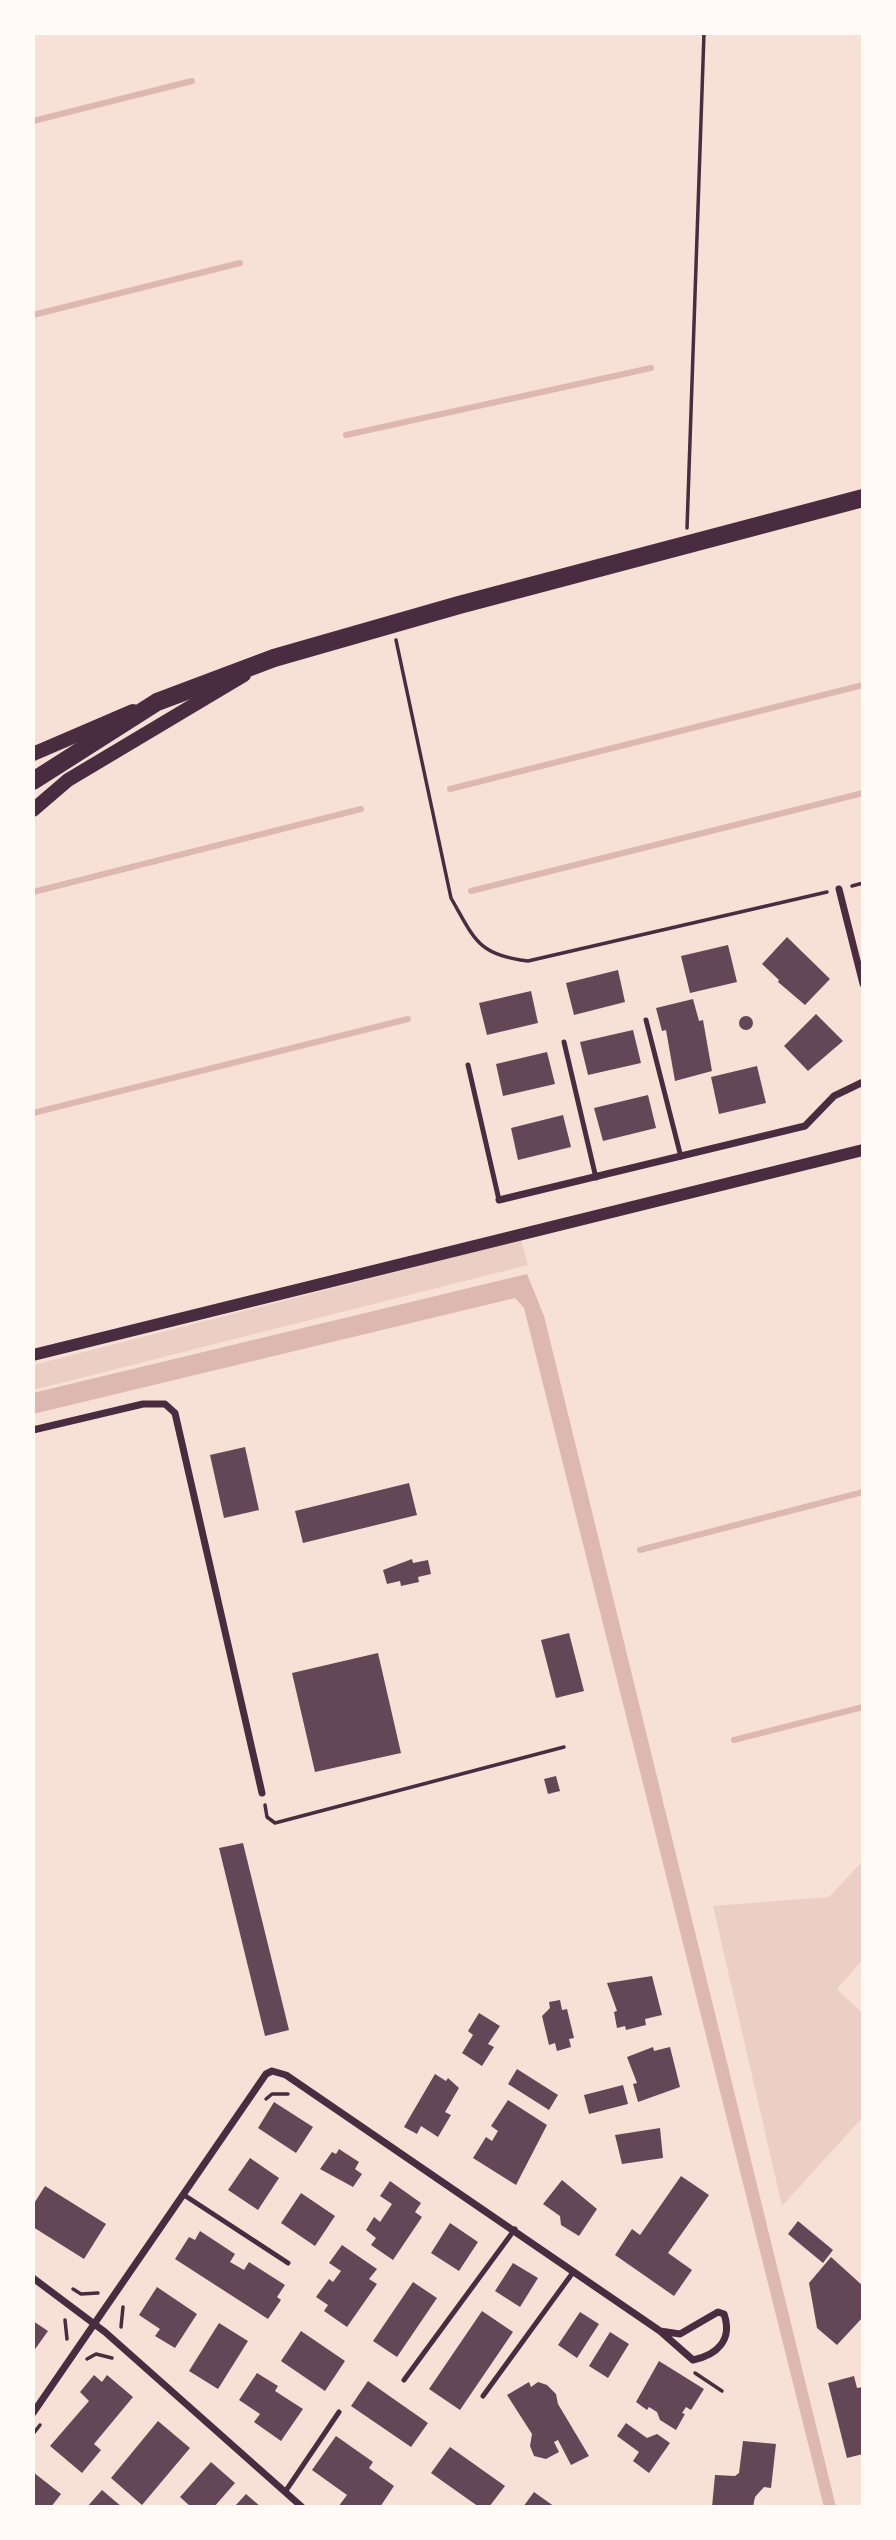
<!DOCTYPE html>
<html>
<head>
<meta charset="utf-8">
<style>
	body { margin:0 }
	#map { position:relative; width:896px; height:2540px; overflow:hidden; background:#f7e1d7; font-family:Karla,sans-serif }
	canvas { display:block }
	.frame { position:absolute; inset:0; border:35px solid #fffaf5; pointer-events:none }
</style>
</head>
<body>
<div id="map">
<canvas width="896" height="2540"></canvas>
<div class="frame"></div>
</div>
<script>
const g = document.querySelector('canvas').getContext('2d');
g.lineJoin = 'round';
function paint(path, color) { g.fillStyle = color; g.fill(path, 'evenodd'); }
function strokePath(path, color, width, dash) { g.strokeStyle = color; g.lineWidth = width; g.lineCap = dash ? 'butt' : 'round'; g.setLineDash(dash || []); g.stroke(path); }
paint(new Path2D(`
	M521,1240L528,1265L33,1390V1365Z
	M863,1861V1959L837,1989L863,2014V2117L782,2206L713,1906L829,1897Z`), '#ebcfc5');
paint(new Path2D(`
	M527,1274L544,1316L836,2507H824L524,1308L515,1298L33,1414V1393Z`), '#dcb8b0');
strokePath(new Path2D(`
	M33,121L192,81
	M33,315L240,263
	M346,435L651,368
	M450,789L863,685
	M471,891L863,793
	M33,892L361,809
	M33,1113L408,1019
	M640,1550L863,1492
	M734,1740L863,1707`), '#dcb8b0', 6);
paint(new Path2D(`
	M787,937L830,979L805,1005L778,982L779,980L762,964Z
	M728,945L737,982L690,993L681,956Z
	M618,970L625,1002L574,1015L566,983Z
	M531,991L538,1023L487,1035L479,1003Z
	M693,999L699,1021L703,1020L712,1071L675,1081L666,1030L662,1031L656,1008Z
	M816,1014L843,1041L808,1071L784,1046Z
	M739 1023a7 7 0 1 1 14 0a7 7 0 1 1-14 0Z
	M633,1030L641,1063L588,1075L580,1042Z
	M547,1052L555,1084L503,1096L496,1064Z
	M757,1066L766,1103L719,1114L711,1077Z
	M648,1095L656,1128L603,1141L594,1108Z
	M563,1115L571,1147L518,1160L511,1128Z
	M245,1447L259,1510L224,1518L210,1455Z
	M409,1483L417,1515L303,1543L295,1511Z
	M412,1559L413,1563L428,1560L431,1574L418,1577L419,1582L401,1586L400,1581L387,1584L383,1570Z
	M569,1633L584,1691L556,1698L541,1640Z
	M378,1653L401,1753L315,1772L292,1673Z
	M556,1776L560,1791L548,1794L544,1779Z
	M243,1843L289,2030L265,2036L219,1848Z
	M652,1976L662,2015L645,2019L646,2025L626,2030L625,2026L617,2028L614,2012L617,2011L607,1983Z
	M560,2000L562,2010L567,2009L574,2038L569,2039L571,2047L557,2051L555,2043L549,2045L542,2016L550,2008L549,2002Z
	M479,2013L500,2026L488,2044L494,2047L482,2066L462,2053L473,2035L468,2031Z
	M653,2047L654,2051L670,2047L680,2087L638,2102L633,2084L637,2083L627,2057Z
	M517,2069L558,2095L549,2110L508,2084Z
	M435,2074L446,2081L448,2078L459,2088L445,2112L451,2115L438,2137L421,2126L417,2134L404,2127Z
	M623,2085L628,2104L589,2114L584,2095Z
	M508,2100L547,2125L516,2185L473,2158L486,2137L492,2141L498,2131L491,2126Z
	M274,2102L313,2127L296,2153L258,2128Z
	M660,2128L663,2158L622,2164L615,2135Z
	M339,2149L359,2162L355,2169L362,2174L353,2187L320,2169L332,2152L336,2154Z
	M250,2158L279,2178L258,2210L228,2190Z
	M681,2176L709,2195L668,2253L692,2270L674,2296L615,2255L632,2229L640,2235Z
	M562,2180L597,2209L579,2236L561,2225L560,2216L543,2204Z
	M390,2181L421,2203L415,2212L422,2217L393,2260L371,2245L376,2238L366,2230L374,2217L380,2222L392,2204L380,2196Z
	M45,2186L106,2224L84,2259L33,2227V2205Z
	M301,2193L335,2216L315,2246L281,2223Z
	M798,2221L833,2250L823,2263L788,2234Z
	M450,2223L478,2242L459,2271L431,2253Z
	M200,2231L235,2254L230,2262L244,2270L249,2262L285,2285L277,2297L281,2300L268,2319L175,2259L189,2237L195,2240Z
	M342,2245L377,2269L369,2279L377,2284L347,2327L324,2311L328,2305L316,2297L329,2279L333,2282L341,2271L329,2263Z
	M831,2257L863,2286V2317L837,2345L817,2328L809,2283Z
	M513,2263L538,2278L520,2307L495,2291Z
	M413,2282L437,2298L397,2357L373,2341Z
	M157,2287L197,2314L175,2348L155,2336L160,2329L139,2315Z
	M482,2311L513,2332L460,2410L429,2389Z
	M580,2312L599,2324L577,2358L558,2345Z
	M33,2321L48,2331L33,2352Z
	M219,2323L248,2341L218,2389L189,2371Z
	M301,2331L345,2361L325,2391L281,2361Z
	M610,2332L629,2344L608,2378L589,2366Z
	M659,2361L704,2389L691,2410L686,2407L682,2413L685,2414L676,2430L660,2420L657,2412L649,2407L647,2410L636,2402Z
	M257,2373L278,2386L275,2391L303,2409L281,2441L254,2422L260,2414L239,2400Z
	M94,2375L102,2382L107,2375L133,2397L94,2444L101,2450L82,2473L50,2446L89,2401L80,2392Z
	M854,2376L857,2388L863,2387V2454L847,2458L828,2383Z
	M368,2381L428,2423L411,2447L351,2406Z
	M529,2382L531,2387L538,2382L547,2385L556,2394L558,2404L589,2456L571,2465L558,2440L554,2442L559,2452L546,2459L534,2456L530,2446L532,2434L507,2395Z
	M158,2421L190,2448L142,2505L111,2478Z
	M626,2423L647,2438L657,2434L670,2443L649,2473L633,2461L639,2452L617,2436Z
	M336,2436L373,2462L369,2468L394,2486L380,2507H338L347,2495L312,2470Z
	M743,2441L776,2444L771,2488L764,2487L755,2497L753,2507H712L715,2475L735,2476L739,2473Z
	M450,2447L505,2486L489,2507H479L431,2473Z
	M211,2462L235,2483L214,2507H191L180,2497Z
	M33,2472L61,2494L51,2507H33Z
	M102,2490L122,2507H87Z
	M534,2492L555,2507H523Z
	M246,2494L261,2507H234Z`), '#644757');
strokePath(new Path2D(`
	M687,528L704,33
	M396,640L451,898C475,940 478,955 528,961L827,892
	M852,886L863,883
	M265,1805L267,1817L275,1823L564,1747
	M266,2099L272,2094H288
	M73,2289L81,2294L98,2293
	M65,2320L67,2339
	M121,2327L123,2307
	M87,2359L96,2354L112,2358
	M695,2373L722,2391
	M33,2434L40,2425`), '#4a2c40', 3.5);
strokePath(new Path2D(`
	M646,1020L681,1157
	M564,1042L596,1178
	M468,1065L499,1200
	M184,2195L288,2263
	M404,2380L515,2229
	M483,2396L574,2271
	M285,2492L339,2412`), '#4a2c40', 5);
strokePath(new Path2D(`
	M839,889L863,984
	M499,1200L805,1126L834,1096L863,1082
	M33,1430L143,1404H165L175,1413L262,1793
	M33,2278L105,2332L302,2507
	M33,2413L266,2074L272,2071L286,2075L660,2331L693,2360C717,2355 733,2340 724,2314L718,2312L680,2334L660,2331`), '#4a2c40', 7);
strokePath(new Path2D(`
	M33,1355L863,1150`), '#4a2c40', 12);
strokePath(new Path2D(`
	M33,754L133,711
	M33,810L68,780L244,675`), '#4a2c40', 14);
strokePath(new Path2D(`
	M33,781L157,702L274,658L459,605L863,498`), '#4a2c40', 18);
</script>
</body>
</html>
